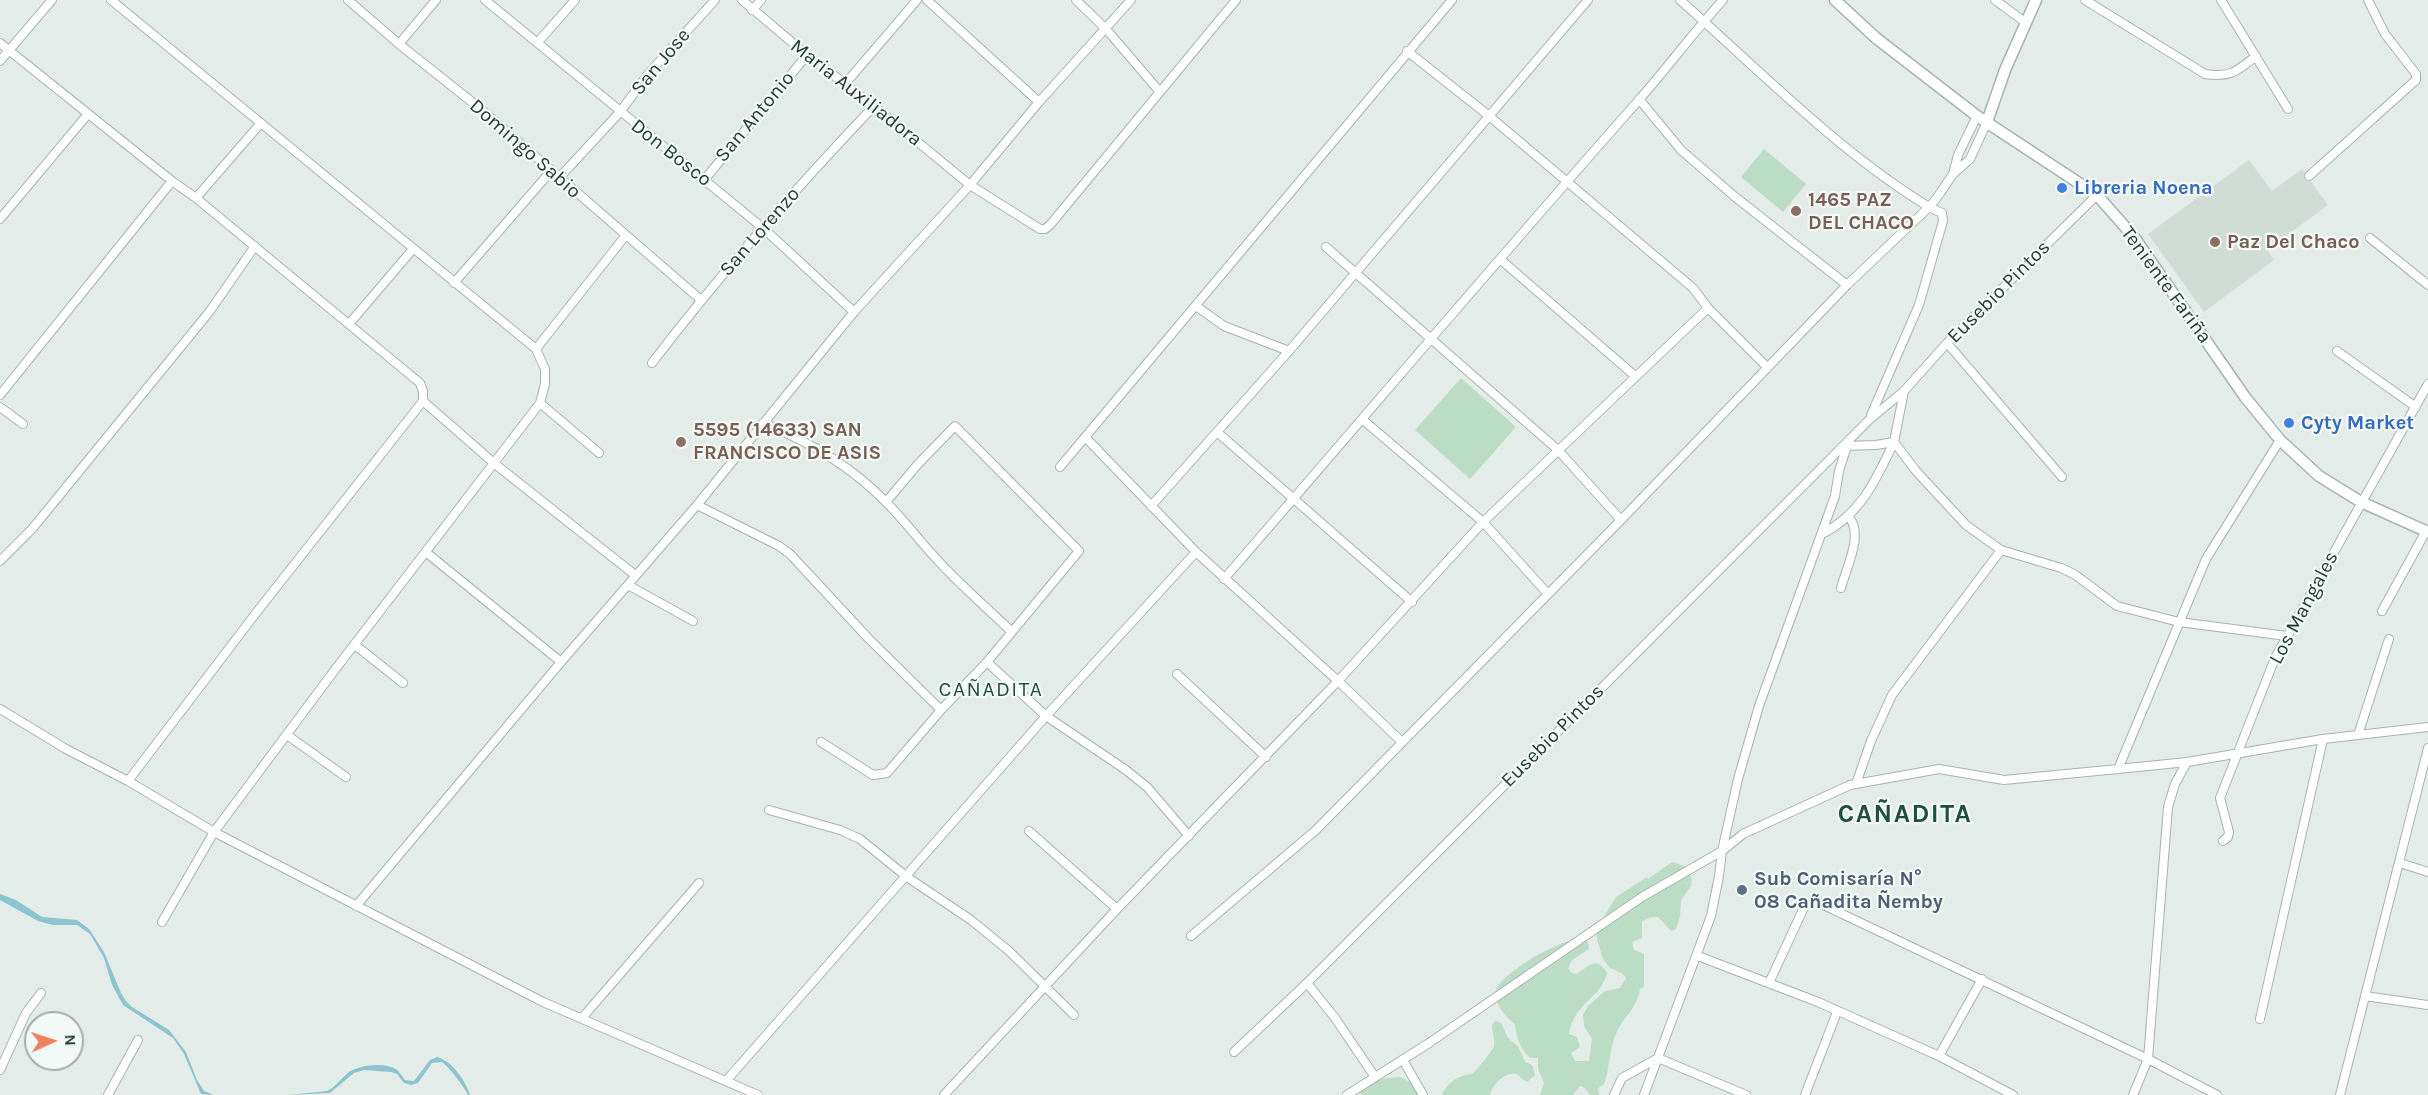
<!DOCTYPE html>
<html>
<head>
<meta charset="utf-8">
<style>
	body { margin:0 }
	#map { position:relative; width:2428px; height:1095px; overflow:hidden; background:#e3ece8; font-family:Karla,sans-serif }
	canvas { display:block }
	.north { position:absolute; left:24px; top:1011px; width:60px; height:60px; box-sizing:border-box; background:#f3f9f6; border:2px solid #a0aea9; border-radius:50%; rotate:87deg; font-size:16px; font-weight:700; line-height:24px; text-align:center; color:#233d36 }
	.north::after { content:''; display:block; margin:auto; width:21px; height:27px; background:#ee825f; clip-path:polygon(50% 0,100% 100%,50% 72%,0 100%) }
</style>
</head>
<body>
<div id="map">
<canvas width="2428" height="1095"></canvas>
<div class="north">N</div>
</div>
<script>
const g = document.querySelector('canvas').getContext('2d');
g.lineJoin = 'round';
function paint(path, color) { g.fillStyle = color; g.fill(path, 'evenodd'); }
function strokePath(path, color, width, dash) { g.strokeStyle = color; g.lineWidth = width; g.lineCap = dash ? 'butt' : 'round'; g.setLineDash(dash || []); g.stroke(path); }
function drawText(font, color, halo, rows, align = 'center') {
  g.font = font + ' Karla,sans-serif'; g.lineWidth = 4.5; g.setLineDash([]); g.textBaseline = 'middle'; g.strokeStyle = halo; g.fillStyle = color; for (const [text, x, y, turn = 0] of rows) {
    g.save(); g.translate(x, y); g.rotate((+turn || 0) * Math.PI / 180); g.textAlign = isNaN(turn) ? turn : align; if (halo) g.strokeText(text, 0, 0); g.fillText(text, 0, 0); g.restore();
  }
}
paint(new Path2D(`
	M2249,160L2272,191L2302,169L2328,205L2267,250L2274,260L2204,312L2148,234Z`), '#d1dcd7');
paint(new Path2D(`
	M1764,149L1806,184L1783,212L1741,177Z
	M1461,378L1516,427L1470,479L1415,430Z
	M1672,862L1687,867L1692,880L1691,886L1681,900L1680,916L1676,929L1671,931L1658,917H1652L1642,921V938L1632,942L1634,950L1644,954V987L1640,989C1636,1011 1624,1015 1616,1034C1609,1049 1610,1068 1604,1084L1598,1088L1599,1095H1590L1585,1088L1580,1086L1573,1095H1540L1544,1083L1538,1069V1058H1530C1520,1049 1516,1036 1515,1024C1506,1018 1491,1000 1497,988C1507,970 1564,936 1585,939L1588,943L1589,949L1572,960L1568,969L1572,973L1577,974C1589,965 1598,956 1607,973C1601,999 1574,1002 1569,1034L1577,1037L1580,1047L1571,1053L1575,1061H1589L1592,1039L1584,1026L1583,1015L1588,1006L1605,991L1620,988L1626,978L1622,973L1610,968L1603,959L1597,939V928L1616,897L1647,877L1648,879Z
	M1495,1021L1501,1023L1508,1038L1518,1046L1525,1062L1532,1065L1535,1075L1527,1082C1522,1080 1520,1075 1515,1074C1504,1072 1492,1086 1490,1095H1442C1447,1082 1459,1075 1472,1074C1477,1070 1493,1050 1494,1046C1495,1039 1492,1032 1492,1025Z
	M1400,1077L1412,1083L1425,1095H1361L1360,1093C1372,1080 1383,1078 1400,1077Z`), '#bcddc5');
paint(new Path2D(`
	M0,894L16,900L42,917L77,920L89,929L104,952L121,993L126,1001L132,1007L169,1030L186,1052L197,1080L204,1091L214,1095L201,1094L184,1054L173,1038L123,1005L112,985L104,958L90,934L77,925H53L38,921L0,900Z
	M437,1057C451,1060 466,1081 470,1095H468C466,1089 448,1066 442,1062L432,1063L418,1083L411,1085L404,1083L397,1074L391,1072L364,1070L354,1073L330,1093L289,1095L327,1091C336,1087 341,1078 349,1072C360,1065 384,1062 396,1069C399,1072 403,1077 405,1080L414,1081L430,1060Z`), '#8cc5d0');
const minor = new Path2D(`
	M348,0L399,44L482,110L701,300
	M485,0L763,228L854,312
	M742,0L807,55L874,106L970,185L1040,229H1045L1050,225L1236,0
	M1076,0L1106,29L1160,92
	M1995,0L2025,22
	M2085,0L2205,74C2231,78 2237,71 2256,56
	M2221,0L2288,109
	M752,10L761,0
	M538,42L575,0
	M0,43L172,181L196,198L420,383L423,391V401L256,613L128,781
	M399,44L436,0
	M1407,51L1488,115L1693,288L1708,308L1767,367
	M0,61L52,0
	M845,84L917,0
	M1639,99L1681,150L1734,196L1847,285
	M1039,102L1131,0
	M1953,174L1958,155L1977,116
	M2309,176L2416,80V74L2385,34L2368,0
	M559,178L620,112L649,73L715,0
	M705,179L807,55
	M196,198L260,124
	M0,219L88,114
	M2370,238L2428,285
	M1326,247L1558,450L1621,520
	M1500,259L1635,376
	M454,283L551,171
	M1196,306L1224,326L1289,351
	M349,324L413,249
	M1947,343L2062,477
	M536,349L626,235
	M2337,351L2416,407
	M652,363C721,273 796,188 874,106
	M1904,391L1947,343L2097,195
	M0,395L172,181
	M423,401L495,464L635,575
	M540,403L599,453
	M0,407L23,424
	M1871,415L1919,305L1943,221L1942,213L1929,207L1936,199L1953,174L1970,159L1987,122
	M1363,420L1483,522L1547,593
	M763,423C808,441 853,468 886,502C907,523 924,547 945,568C966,590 989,610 1011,631
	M1217,432L1412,602
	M1086,438L1196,552L1338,681L1402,742
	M1060,467L1452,0
	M697,505L779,546L790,554L869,639L941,710
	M1151,506L1289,351L1588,0
	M1822,534C1861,514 1876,480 1894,442L1876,445L1844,446
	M427,553L561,662
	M0,561L32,529L210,311L255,246
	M1224,579C1362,420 1498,259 1638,101C1667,68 1693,33 1723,0
	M628,585L693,621
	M1841,588C1846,568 1864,535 1849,517
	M2382,611L2426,531
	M355,645L403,683
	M987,662L1046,716L1126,770L1147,787L1189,836
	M1177,674L1266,757
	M0,709L66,749L128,781L214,832L334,671L540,403L545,384V369L536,349L111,0
	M287,735L346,777
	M2358,735L2389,639
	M821,742L873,775L887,773L941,710L987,662L1079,551L955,426L918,464L886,502
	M2118,769L2206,559L2280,440
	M1856,784L1871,741L1892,695L2001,550
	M769,810L840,830L860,839L907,877L971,920L1009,951L1074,1015
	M1029,831L1117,909
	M2223,841L2228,837L2229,832L2220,798L2275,658L2428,384
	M2400,863L2428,872
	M356,906L561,662L697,505L854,312L970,185L1039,102L927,0
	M162,922L214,832L543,1002L758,1095
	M1191,936L1316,830L1621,520L1847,285L1929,207C1840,153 1758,69 1680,0
	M1698,956L1818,1002L1939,1056L2013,1095
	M1307,983L1335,1018L1375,1077
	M1769,983L1806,903L1817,902L2148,1059L2217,1095
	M2365,996L2428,1005
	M582,1018L699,883
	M2260,1019L2323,739
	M1234,1052L1307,983L1870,419L1904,391L1894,442L1916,471L1966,525L2001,550L2061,568L2074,574L2117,606L2179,622L2287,636
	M1939,1056L1982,979
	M1403,1060L1423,1095
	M0,1070L26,1013L41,993
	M726,1081L1046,716L1196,552
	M108,1095L138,1040
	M944,1095L1117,909L1338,681L1483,522L1708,308
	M1347,1095L1429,1043L1642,897L1722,851L1743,834L1850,785L1939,769L2004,780L2118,769L2187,762L2323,739L2428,727
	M1614,1095L1622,1078L1658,1058L1746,1095
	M1644,1095L1711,916L1719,876L1722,851L1738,779L1759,706L1835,496L1839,471L1847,446
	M1805,1095L1837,1012
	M2133,1095L2148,1059L2168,807L2175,784L2187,762
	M2340,1095L2428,748`);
const tertiary = new Path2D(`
	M1835,0L1876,38L1977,116L2097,195L2134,237L2245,397L2280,440L2319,476L2361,502L2428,532
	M1987,122L2005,70L2036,0`);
strokePath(minor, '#a6b4af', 10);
strokePath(tertiary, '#a6b4af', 13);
strokePath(minor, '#fff', 8);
strokePath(tertiary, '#fff', 10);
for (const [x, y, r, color] of [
	[2062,188,6,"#3f7fe0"],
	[1796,211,6,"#8d6e63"],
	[2215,242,6,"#8d6e63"],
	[2289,423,6,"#3f7fe0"],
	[681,442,6,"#8d6e63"],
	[1742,890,6,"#5c6f8a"]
]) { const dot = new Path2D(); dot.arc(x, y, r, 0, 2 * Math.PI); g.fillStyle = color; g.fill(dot); strokePath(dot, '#f3f9f6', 2); }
drawText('20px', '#233d36', '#f3f9f6', [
	["San Jose",661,62,-50],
	["Maria Auxiliadora",856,93,38],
	["San Antonio",755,117,-50],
	["Domingo Sabio",525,149,41],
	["Don Bosco",671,153,38],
	["San Lorenzo",760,232,-49],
	["Teniente Fariña",2166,285,54],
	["Eusebio Pintos",1999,292,-45],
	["Los Mangales",2304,608,-62],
	["Eusebio Pintos",1553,736,-45]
]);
drawText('bold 20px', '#366cbe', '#f3f9f6', [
	["Libreria Noena",2074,188],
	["Cyty Market",2301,423]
], 'left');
drawText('bold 20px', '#785e54', '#f3f9f6', [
	["1465 PAZ",1808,200],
	["DEL CHACO",1808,223],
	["Paz Del Chaco",2227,242],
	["5595 (14633) SAN",693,430],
	["FRANCISCO DE ASIS",693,453]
], 'left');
drawText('bold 20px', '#4e5e75', '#f3f9f6', [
	["Sub Comisaría N°",1754,879],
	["08 Cañadita Ñemby",1754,902]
], 'left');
g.letterSpacing = '1.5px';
drawText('21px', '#1f4f43', '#f3f9f6', [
	["CAÑADITA",991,690]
]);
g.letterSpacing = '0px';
g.letterSpacing = '1.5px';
drawText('bold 26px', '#1f4f43', '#f3f9f6', [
	["CAÑADITA",1905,815]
]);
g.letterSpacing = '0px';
</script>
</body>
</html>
